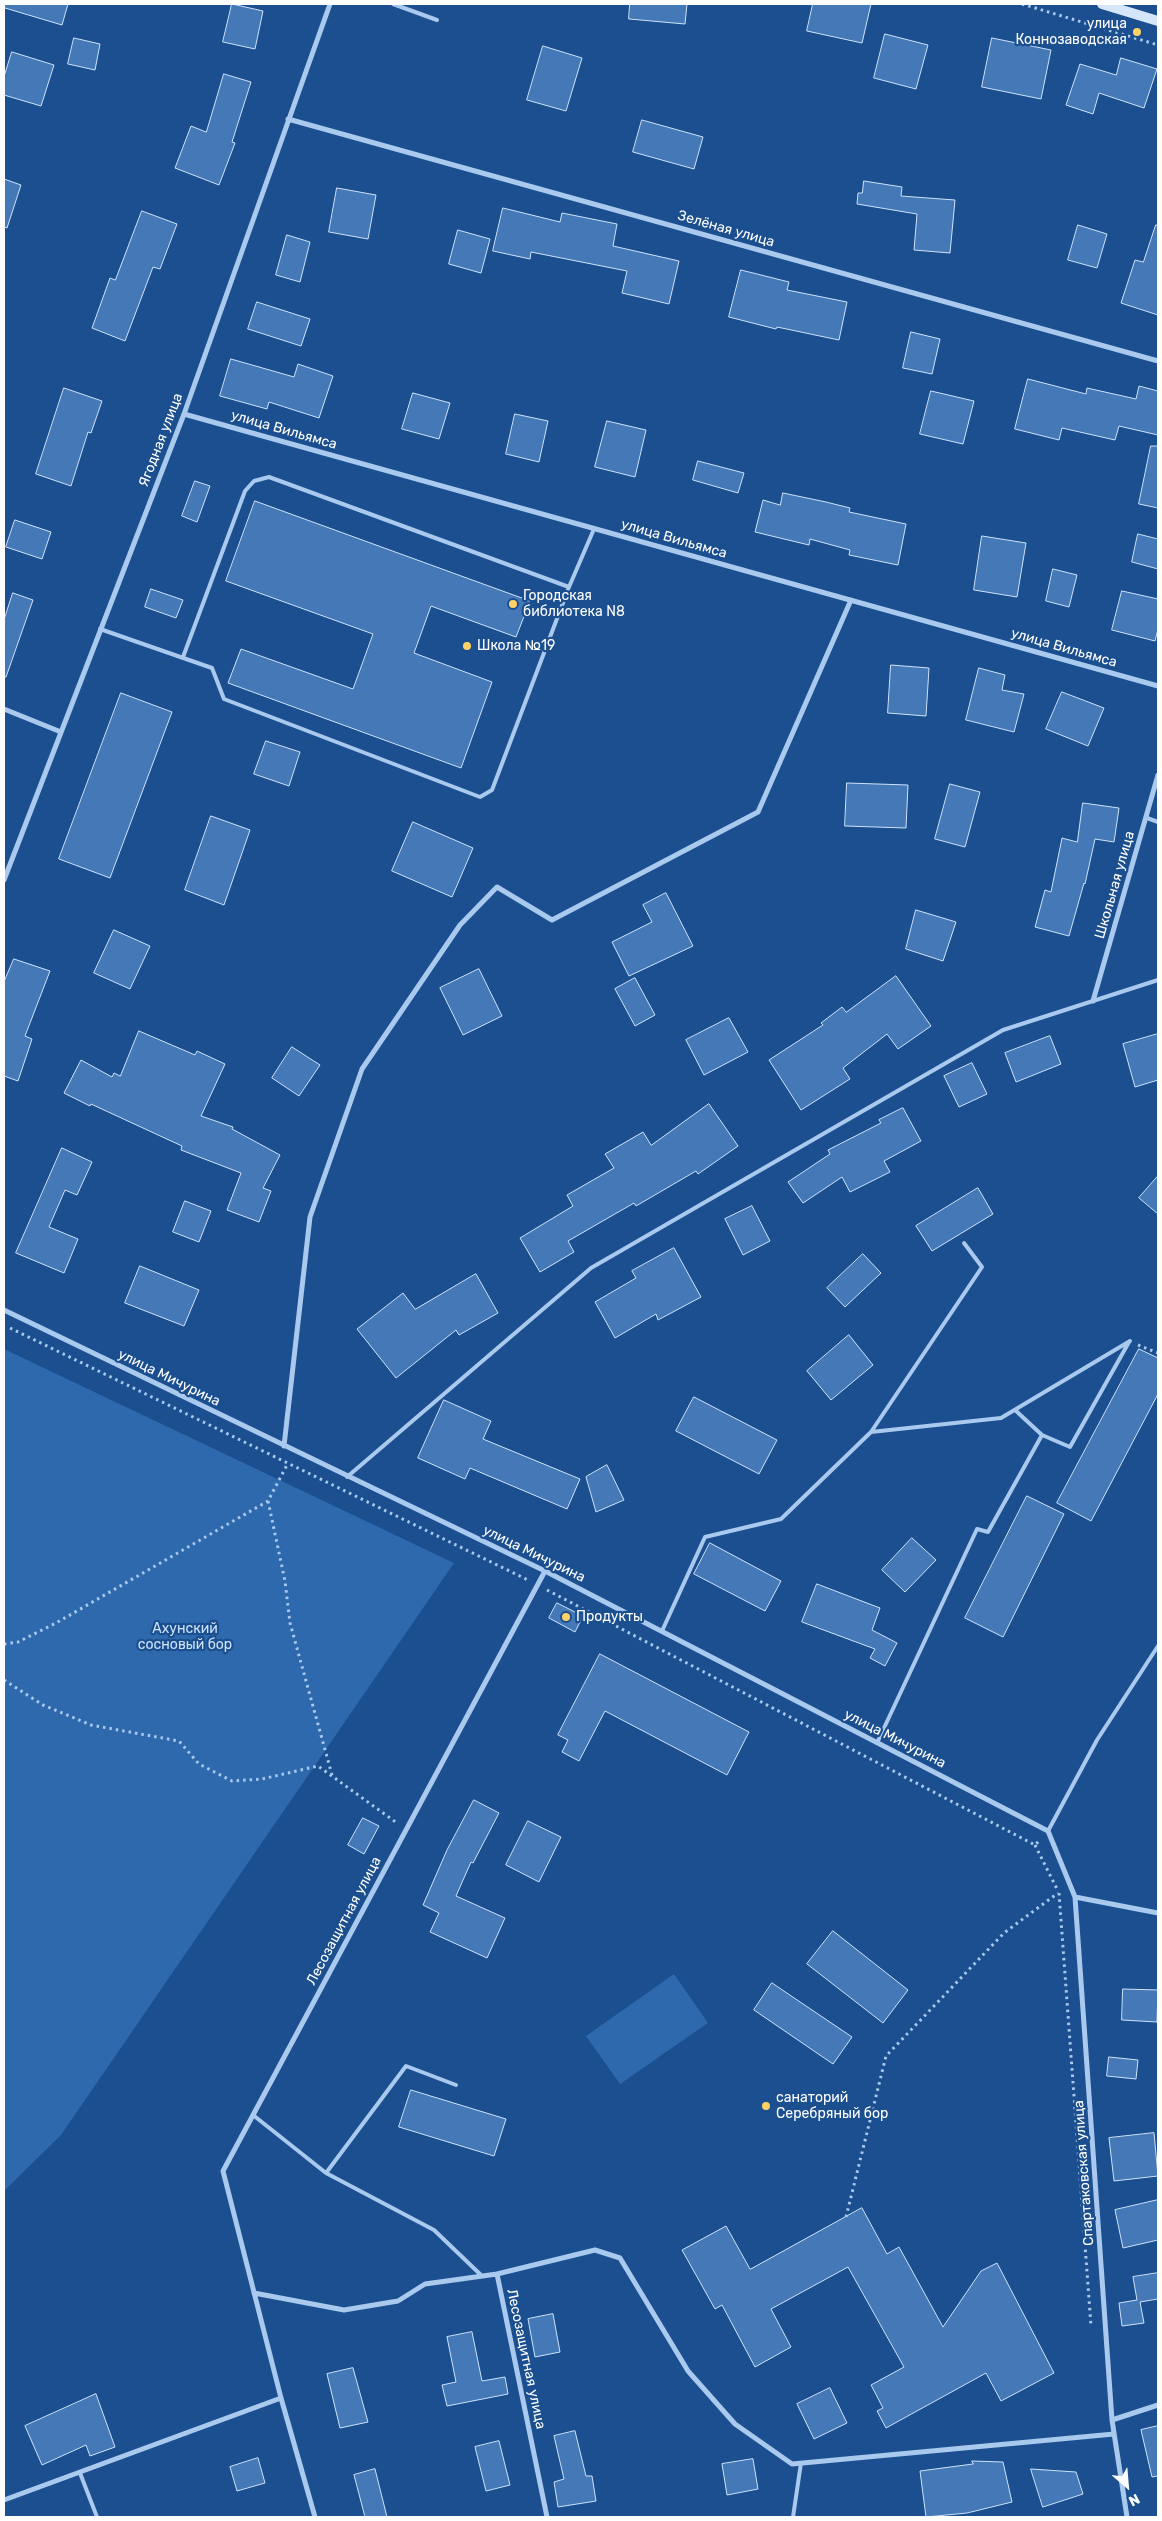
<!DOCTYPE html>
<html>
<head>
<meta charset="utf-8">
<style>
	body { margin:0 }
	#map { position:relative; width:1162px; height:2521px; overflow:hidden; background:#1b4f8f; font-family:Rubik,sans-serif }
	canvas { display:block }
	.frame { position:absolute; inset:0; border:5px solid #fff; pointer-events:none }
	.north { position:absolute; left:1102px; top:2461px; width:50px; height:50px; -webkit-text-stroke:4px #1b4f8f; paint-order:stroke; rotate:153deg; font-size:14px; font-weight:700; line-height:20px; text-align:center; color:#fff }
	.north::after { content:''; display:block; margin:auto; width:18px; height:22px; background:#fff; clip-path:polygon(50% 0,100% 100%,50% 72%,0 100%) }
</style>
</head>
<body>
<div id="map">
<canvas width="1162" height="2521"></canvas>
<div class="frame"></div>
<div class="north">N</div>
</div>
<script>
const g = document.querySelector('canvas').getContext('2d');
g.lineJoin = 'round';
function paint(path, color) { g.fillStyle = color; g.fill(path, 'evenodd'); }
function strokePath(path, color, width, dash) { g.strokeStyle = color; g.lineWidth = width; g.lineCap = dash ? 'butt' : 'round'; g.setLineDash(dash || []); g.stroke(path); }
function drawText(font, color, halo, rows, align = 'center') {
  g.font = font + ' Rubik,sans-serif'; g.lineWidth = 4.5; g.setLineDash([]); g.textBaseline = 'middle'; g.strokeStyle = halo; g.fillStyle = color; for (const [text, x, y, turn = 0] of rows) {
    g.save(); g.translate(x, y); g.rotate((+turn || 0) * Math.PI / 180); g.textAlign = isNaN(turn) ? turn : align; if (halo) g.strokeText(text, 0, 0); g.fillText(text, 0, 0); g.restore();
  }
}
paint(new Path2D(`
	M4,1349L454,1563L61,2135L4,2191Z
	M674,1974L708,2023L620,2084L586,2036Z`), '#2e69ad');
const building = new Path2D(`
	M5,4H68L62,25L5,8Z
	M232,4L263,11L255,49L223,42Z
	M630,4H687L685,24L629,19Z
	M813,4H871L862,43L807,31Z
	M885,34L928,45L916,89L874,78Z
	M74,38L100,44L95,70L68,64Z
	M992,38L1051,50L1041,99L982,87Z
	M543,46L582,58L566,111L527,100Z
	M12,52L54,65L41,106L4,95V77Z
	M1121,58L1157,69L1144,108L1099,93L1093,114L1066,105L1080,64L1116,75Z
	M224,74L251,82L232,142L235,143L219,185L175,168L191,126L206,132Z
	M642,120L703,137L694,169L633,152Z
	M4,179L21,185L7,228L4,227Z
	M864,181L902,187L901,196L955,200L950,253L914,250L917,214L857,204L858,193H862Z
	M337,188L376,195L368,239L329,232Z
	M503,208L560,222L562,213L617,224L613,246L679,261L669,304L622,293L627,271L531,252L530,259L493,251Z
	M142,211L177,224L160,269L153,267L125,341L92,328L110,278L115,280Z
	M1078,225L1107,234L1097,268L1068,260Z
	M1156,225H1158V315L1121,303L1135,260L1143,262Z
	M458,230L490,239L481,273L449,264Z
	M287,235L310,242L300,282L276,275Z
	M741,270L789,282L787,290L847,302L839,340L777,327L776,329L729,317Z
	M257,302L310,319L301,346L248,329Z
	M911,332L940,339L932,374L903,368Z
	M231,359L294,377L298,364L333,376L319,418L269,402L267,409L220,396Z
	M1028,379L1086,394L1087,388L1136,399L1139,386L1158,391V435L1119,426L1115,440L1062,428L1059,440L1015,429Z
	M64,388L102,401L91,433L88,432L71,486L36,474Z
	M931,391L974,401L963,444L920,434Z
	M413,393L450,403L439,439L402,429Z
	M515,414L548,421L539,462L506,454Z
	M607,421L646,430L635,477L595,467Z
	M1151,446H1158V508L1139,504Z
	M698,461L744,473L738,493L693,480Z
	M195,481L210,486L197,522L182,516Z
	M783,493L826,502L850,508L849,512L906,524L898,565L849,555L850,550L810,539L809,545L755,532L763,500L780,505Z
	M255,501L530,601L516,637L431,606L414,653L492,682L461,768L228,683L241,649L353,689L373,634L226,581Z
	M15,520L51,532L42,559L6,547Z
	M1138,534L1158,539V569L1132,562Z
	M982,536L1026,543L1017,597L974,590Z
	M1053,569L1077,575L1069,607L1046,601Z
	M151,589L183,600L176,618L145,607Z
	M1122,591L1158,599V629L1155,641L1112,630Z
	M13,593L33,600L6,677H4V620Z
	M891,665L929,668L926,716L888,713Z
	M979,668L1005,675L1002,690L1024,694L1014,732L966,720Z
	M1062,692L1104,708L1088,746L1046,729Z
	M121,693L172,712L110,878L59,859Z
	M266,741L300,752L289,786L254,774Z
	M847,783L908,785L906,828L845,826Z
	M950,784L980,792L965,847L935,839Z
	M1083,803L1119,808L1114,842L1095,839L1085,884L1084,883L1069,936L1035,927L1045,890L1051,892L1062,838L1077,842Z
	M211,816L250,830L224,905L185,890Z
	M413,822L473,848L452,897L392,871Z
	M666,893L693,946L629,976L612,942L652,922L643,905Z
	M916,910L956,922L943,961L906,949Z
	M114,930L150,946L130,989L94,973Z
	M14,959L50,971L25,1036L32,1039L18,1081L4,1076V982Z
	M479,969L502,1016L463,1035L440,988Z
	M896,976L931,1026L898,1049L887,1034L843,1068L850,1079L801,1110L769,1060L823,1025L821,1023L842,1007L846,1012Z
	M635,978L655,1015L635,1026L615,989Z
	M729,1018L748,1052L704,1075L686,1040Z
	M139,1031L195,1055L197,1051L225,1064L201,1116L233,1127L232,1129L280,1155L263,1188L271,1191L259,1222L227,1210L241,1173L181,1150L182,1146L91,1104L90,1106L64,1093L81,1060L112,1077L114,1073L120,1076Z
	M1158,1034V1080L1135,1087L1123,1044Z
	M1050,1036L1061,1064L1016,1082L1005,1053Z
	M292,1047L320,1065L299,1096L272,1078Z
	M972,1063L987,1094L959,1107L944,1076Z
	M709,1104L738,1146L698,1174L696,1171L636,1206L634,1203L568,1241L574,1252L540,1272L520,1238L573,1206L567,1195L614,1168L605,1154L643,1132L651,1145Z
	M903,1108L921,1141L884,1161L890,1172L850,1192L842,1177L803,1203L788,1182L830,1154L828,1150L881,1123L879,1120Z
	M62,1148L92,1162L77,1195L65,1190L49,1227L78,1239L64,1273L16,1253Z
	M1158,1176V1214L1139,1198Z
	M978,1188L993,1214L932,1251L916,1226Z
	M185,1201L211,1211L199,1242L173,1232Z
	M752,1206L770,1241L743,1255L725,1219Z
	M674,1248L701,1297L658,1320L656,1314L615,1338L595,1302L636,1278L632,1271Z
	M863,1254L881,1273L845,1307L827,1288Z
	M140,1266L199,1290L184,1326L125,1303Z
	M476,1274L498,1313L459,1335L456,1330L396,1378L357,1329L403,1293L415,1309Z
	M849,1335L873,1365L831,1400L807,1371Z
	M1139,1349L1158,1358V1394L1091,1521L1057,1503Z
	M694,1397L777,1440L759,1474L676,1431Z
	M444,1400L491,1421L483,1439L580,1479L567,1509L470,1468L465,1479L418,1458Z
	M607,1465L624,1500L596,1512L586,1477Z
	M1027,1496L1064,1514L1003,1637L965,1618Z
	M912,1538L936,1560L905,1592L882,1570Z
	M710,1543L781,1581L765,1611L694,1574Z
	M817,1584L880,1608L872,1630L897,1643L885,1666L870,1658L875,1649L802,1622Z
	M557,1603L583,1616L575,1632L549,1618Z
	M600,1654L749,1732L727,1775L605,1711L579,1761L562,1752L568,1740L558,1735Z
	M474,1800L499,1813L473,1863L471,1862L456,1896L505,1918L487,1958L430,1932L439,1913L423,1905L447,1850Z
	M363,1818L379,1826L364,1854L348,1845Z
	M528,1821L561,1837L539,1882L506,1865Z
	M833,1931L908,1990L883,2023L807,1964Z
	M772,1983L852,2037L833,2064L754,2010Z
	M1123,1989L1158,1990L1157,2022L1122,2020Z
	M1109,2057L1138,2060L1136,2079L1107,2076Z
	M411,2090L506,2119L494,2156L399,2127Z
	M1154,2133L1158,2176L1114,2181L1109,2138Z
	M1158,2200V2240L1123,2248L1115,2210Z
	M862,2208L887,2254L899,2247L943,2327L981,2271L997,2263L1054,2373L1001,2401L986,2373L886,2428L877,2411L883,2408L871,2385L904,2367L848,2267L771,2309L791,2347L755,2367L722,2305L715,2309L682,2250L726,2226L750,2269Z
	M1158,2273V2299L1140,2302L1144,2323L1122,2326L1119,2303L1137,2300L1133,2277Z
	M553,2314L560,2352L535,2357L528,2319Z
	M472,2332L482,2381L505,2377L508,2394L447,2406L442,2385L456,2382L447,2337Z
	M353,2368L368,2422L340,2428L327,2374Z
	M830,2388L847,2423L814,2439L797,2404Z
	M96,2394L115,2447L90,2456L86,2445L42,2465L25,2426Z
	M1158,2426V2476L1152,2477L1141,2430Z
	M575,2431L586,2476H592L596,2501L558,2507L554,2482L564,2479L554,2436Z
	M499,2441L510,2485L486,2491L475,2447Z
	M258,2458L265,2483L237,2491L230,2467Z
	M753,2459L758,2489L727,2495L722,2464Z
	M972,2461L1003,2462L1012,2502L967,2513L926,2517L920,2471L973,2464Z
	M375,2469L387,2517H365L354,2475Z
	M1031,2469L1076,2472L1083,2494L1043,2507Z`);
paint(building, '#4478b7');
strokePath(building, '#cfe3fa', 1);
strokePath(new Path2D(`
	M1022,4L1158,45
	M10,1328L528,1580
	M1138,1345L1158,1353
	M268,1501L285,1581L290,1623L332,1775
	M547,1590L1035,1845L1039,1841
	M4,1644L18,1642L56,1623L268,1501L288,1463
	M4,1680L43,1705L91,1725L179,1741L199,1764L232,1781L262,1779L318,1766L397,1823
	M1035,1845L1057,1889
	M1059,1893L1091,2326
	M846,2217L886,2056L1004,1933L1058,1893`), '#a9c9ee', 3, [2.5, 4]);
strokePath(new Path2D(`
	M393,4L437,20
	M100,629L212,668L224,699L480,797L492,790L569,587
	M183,657L245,491L254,481L269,477L569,587L594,529
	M1147,818L1158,822
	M1015,1410L1042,1435
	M871,1432L982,1267L964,1243
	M347,1477L591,1268L1003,1030L1158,980
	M662,1631L705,1537L781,1519L871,1432L1001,1418L1130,1341
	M877,1743L977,1529L988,1532L1042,1435L1070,1447L1129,1342
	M1048,1831L1097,1740L1158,1646
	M253,2115L326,2173L434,2230L482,2276
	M326,2173L406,2066L456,2085
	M80,2473L97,2517
	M793,2517L801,2463`), '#a9c9ee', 4);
strokePath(new Path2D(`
	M288,119L1158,361
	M184,414L1158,686
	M4,709L61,732
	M4,880L184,414L330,4
	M1093,1001L1158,775
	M4,1310L545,1571L1048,1831L1075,1897L1112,2420L1127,2517
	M284,1446L310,1217L362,1069L460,925L497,887L552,920L758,812L851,600
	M1075,1897L1158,1913
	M497,2274L595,2250L620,2258L688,2371L735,2424L792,2464L1114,2434
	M254,2293L344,2310L398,2301L425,2284L497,2274L547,2517
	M1112,2420L1158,2405
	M4,2500L281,2398
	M315,2517L281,2398L223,2171L545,1571`), '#a9c9ee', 5);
strokePath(new Path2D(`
	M1102,4L1158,21`), '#d6e6fa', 10);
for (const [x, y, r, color] of [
	[1137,32,5,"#ffd166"],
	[513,604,5,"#ffd166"],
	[467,646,5,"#ffd166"],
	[566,1617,5,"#ffd166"],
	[766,2106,5,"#ffd166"]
]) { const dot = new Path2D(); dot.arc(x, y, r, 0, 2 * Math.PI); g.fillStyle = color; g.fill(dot); strokePath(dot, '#1b4f8f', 2); }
drawText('14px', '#fff', '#1b4f8f', [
	["улица",1127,24,"right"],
	["Коннозаводская",1127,40,"right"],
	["Городская",523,596],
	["библиотека N8",523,612],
	["Школа №19",477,646],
	["Продукты",576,1617],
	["санаторий",776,2098],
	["Серебряный бор",776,2114]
], 'left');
drawText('14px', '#fff', '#1b4f8f', [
	["Зелёная улица",726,229,16],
	["улица Вильямса",284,430,16],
	["Ягодная улица",161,440,-69],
	["улица Вильямса",674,539,16],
	["улица Вильямса",1064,648,16],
	["Школьная улица",1115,885,-74],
	["улица Мичурина",169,1378,26],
	["улица Мичурина",534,1554,26],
	["улица Мичурина",895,1739,27],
	["Лесозащитная улица",344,1921,-62],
	["Спартаковская улица",1084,2173,-94],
	["Лесозащитная улица",526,2359,78]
]);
drawText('14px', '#cfe3fa', '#1b4f8f', [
	["Ахунский",185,1629],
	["сосновый бор",185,1645]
]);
</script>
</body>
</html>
